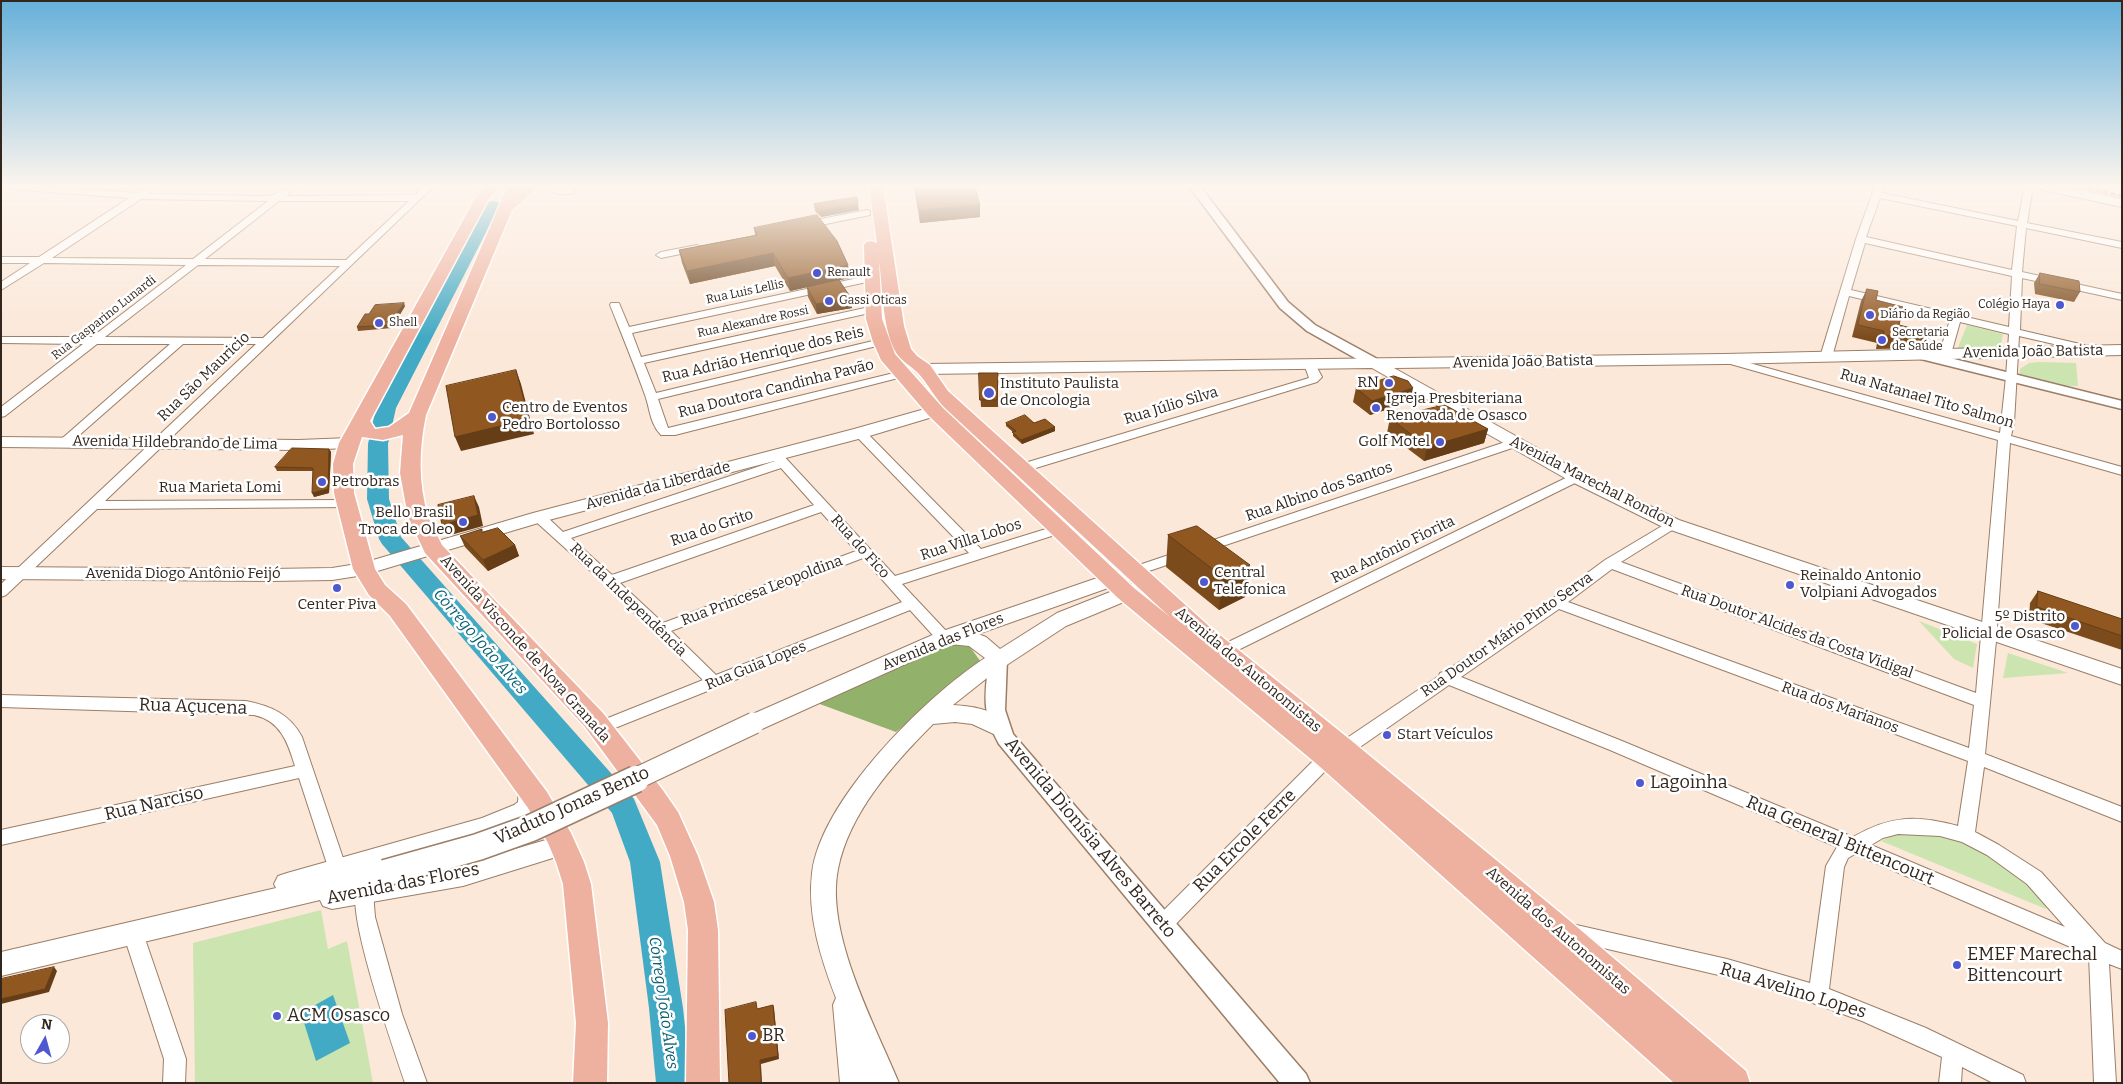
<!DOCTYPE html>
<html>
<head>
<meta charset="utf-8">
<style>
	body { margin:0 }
	#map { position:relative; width:2123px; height:1084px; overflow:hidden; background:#fbe8d9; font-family:Bitter,serif }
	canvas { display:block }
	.frame { position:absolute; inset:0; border:2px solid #32261d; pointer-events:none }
	.north { position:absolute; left:20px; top:1014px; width:50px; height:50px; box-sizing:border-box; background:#fff; border:1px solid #ada8a5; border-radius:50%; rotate:7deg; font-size:14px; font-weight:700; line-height:20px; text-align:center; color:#32261d }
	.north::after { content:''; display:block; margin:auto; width:18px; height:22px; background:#4f58ce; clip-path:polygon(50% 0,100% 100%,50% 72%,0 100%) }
</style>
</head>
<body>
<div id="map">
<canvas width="2123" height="1084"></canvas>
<div class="frame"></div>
<div class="north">N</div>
</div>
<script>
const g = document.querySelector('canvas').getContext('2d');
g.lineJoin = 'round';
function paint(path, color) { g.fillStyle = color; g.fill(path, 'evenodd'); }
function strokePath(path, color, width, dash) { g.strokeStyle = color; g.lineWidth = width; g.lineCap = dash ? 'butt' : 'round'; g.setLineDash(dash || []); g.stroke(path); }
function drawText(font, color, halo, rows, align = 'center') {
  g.font = font + ' Bitter,serif'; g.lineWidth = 5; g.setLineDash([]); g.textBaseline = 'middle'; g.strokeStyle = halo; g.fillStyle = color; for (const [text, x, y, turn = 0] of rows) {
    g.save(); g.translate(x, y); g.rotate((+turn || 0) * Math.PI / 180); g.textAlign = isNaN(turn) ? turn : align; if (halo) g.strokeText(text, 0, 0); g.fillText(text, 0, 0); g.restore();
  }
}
paint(new Path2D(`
	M1967,325L2003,334L2000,349L1957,350Z
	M2039,362L2076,363L2078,386H2062L2019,375L2020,369L2029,363Z
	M1919,621L1977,644L1973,668L1954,659Z
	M2008,653L2068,673L2003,678Z
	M1924,829L1980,849L2043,896L2046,909L1881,841L1904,831Z
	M321,910L328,949L347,941L373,1083H195L193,943Z`), '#cce4b0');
paint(new Path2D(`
	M948,642L970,647L981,662L896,732L817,703Z`), '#92b26c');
paint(new Path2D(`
	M333,995L350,1043L316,1061L301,1013Z`), '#42aac4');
paint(new Path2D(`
	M493,201L498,202L500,205L396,408L388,444L389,499L401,537L634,799L660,862L683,1008L691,1083H656L649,1008L630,862L612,813L382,544L379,539L367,499L368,444L376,408L486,205L488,202Z`), '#42aac4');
const minor = new Path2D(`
	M7,186H40L137,193L147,186H158L148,194L266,196C278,196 284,186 297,186L286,196L415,195L424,186H434L105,501L346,500L351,501L353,504L351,507L97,509L6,595L1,597V584L256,344H183L68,445L64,446L58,442L170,344H97L5,416L1,417V407L83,344L1,343V337H92L186,265L44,263L1,290V282L30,263H1V257H39L129,198L11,189ZM141,199L268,201L193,259L52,258ZM279,201H409L346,260L205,259ZM198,265L340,266L263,338L105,337Z
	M544,186L571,188L575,191C566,198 552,193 544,186Z
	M1875,186H1884L1882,193L2018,221L2025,186H2033L2027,223L2122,242V248L2026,228L2022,272L2122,294V300L2022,278L2020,330L2097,348L2099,350L2093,353L2019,336L2014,423L2011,436L2122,467V475L2010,443L1996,641L1985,754L2122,807V822L1984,767L1975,832L1999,845L2041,872L2105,943L2122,951V969L2109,964L2116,1083H2094L2089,955L1855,854L1848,858L1844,867L1829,989L1926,1028L2023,1075L2026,1083H1993L1962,1067L1961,1083H1939L1942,1057L1862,1021L1788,994L1727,977L1565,939L1562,933L1565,927L1572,924L1727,959L1810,983L1826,866L1837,847L1610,750L1449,685L1350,754L1344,756L1338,754L1336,749L1338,744L1439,676L1440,673L1446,671L1552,599L1605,560L1672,520L1679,524L1677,527L1621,562L1976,693L1998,440L1720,361L1718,359L1720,357H1728L2000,433L2006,377L2009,334L1960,322L1951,354L1945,357L1939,354L1950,320L1849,296L1832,357L1826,360L1820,357L1856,239ZM1880,198L2017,226L2012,270L1866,237ZM1865,243L2012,276L2009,327L1851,290ZM1612,569L1974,705L1969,748L1568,602ZM1559,609L1968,761L1958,826C1917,815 1891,815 1853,837L1622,741L1461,677ZM1898,834L1940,836L1962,842L1987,855L2027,884L2065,927L1871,845L1883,838Z
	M867,210L870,211V215L806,228L801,225L806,222Z
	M697,245L702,248L700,250L661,258L656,255L661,252Z
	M872,275L877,278L876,280L632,333L641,357L874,306L879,309L874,312L644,363L656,393L881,339L886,342L885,344L658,399L668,428L902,371L908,374L906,376L675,435H661C650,424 650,409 645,395C634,364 622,335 610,305L611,303H619L629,327Z
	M1310,361L1314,362L1322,377L1317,382L1026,471L1022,472L1016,468L1018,465L1309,378L1304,364Z
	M860,429L864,430L981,549L1059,525L1064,526L1066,529L1064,532L902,584L949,634L952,638L949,642L944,643L939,642L910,610L605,732L599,734L593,732L591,728L593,724L703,680L605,584L534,520L532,517L534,514H544L563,532L775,461L770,455L776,451L780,452L895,576L969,553L856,436L854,433ZM781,468L814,505L612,575L571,538ZM821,512L856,551L663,623L620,583ZM863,558L902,602L716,675L671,631Z
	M1514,439L1518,440L1520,443L1518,446L1140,574H1130L1128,571L1130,568Z
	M1576,473L1581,474L1582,477L1581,480L1228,655L1223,656L1218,655L1215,651L1218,647Z
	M1,695L246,701C271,706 290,714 302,737L347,870L345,876L338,878L331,876L329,870L299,778L1,845V830L295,766C288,743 281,721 254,715L1,707Z
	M1327,751L1333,753L1335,758L1333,763L1169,931L1162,934L1155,931L1152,925L1155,919L1321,753Z
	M364,884L371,886L373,892L375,917L402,1014L427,1083H405C394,1049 345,913 357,886Z
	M133,924L140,927L143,933L186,1059L185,1083H163L164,1059L123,933L126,927Z`);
const tertiary = new Path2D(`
	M1189,186H1200L1288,302L1315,325L1381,361L1383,364L1381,367H1371L1307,331L1280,308Z
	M2114,186H2122V190Z
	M1918,350L2122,401V409L1913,357L1911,354L1913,351Z
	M998,652L1004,654L1007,659L1005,710L1013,734L1306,1074L1310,1083H1280L999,744C981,711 985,695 989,659L992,654Z`);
const secondary = new Path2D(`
	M2037,186H2062L2122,199V207L2043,190Z
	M2122,345V355L1724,364L1394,368L1582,473L1679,520L2122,669V685L1665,528L1570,481L1372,368L924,374L919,372L916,369L919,366L924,364L1724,354Z
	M953,401L959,403L961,406L959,409L866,437L545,521L364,575L332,580L271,581L1,579V567L271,569L332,568L363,563L533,513L854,429Z
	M1,437L299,440L349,438L355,439L357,443L355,447L349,448L299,450L1,447Z
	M1135,565L1142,566L1145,571L1142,576L978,634L986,637L1000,649L1057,613L1148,577L1155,579L1158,584L1155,589L1066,626L987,678L953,705C971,706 1000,710 1009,727L1006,733L998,736L972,724L955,722L933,724C894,763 849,813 838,869C825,933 875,1025 899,1083H870L869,1080L870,1083H840L833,1005L836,998C821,959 807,916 812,873C821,800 925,697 985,658L969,646L950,644L762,729L754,731L746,729L743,723L746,717L937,633Z
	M531,781L539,783C544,792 544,805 538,813C523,831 419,857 392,865L398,873L396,876L463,864L563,835L572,838L575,845L572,852L463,886L332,909L323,906L320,900L1,976V952L276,888L274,884L278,876L287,873L482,818L514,805L518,802L519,790L523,783Z`);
const primary = new Path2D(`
	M485,186H499L488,200L370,421L375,429L389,427L409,413L508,186H522L520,190L524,186H539L512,210L426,415C419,448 418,483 428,516C431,526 438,536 442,545L603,713L662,789L678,812L698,856L714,902L718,930L720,1083H686L688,930L684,902L670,856L657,825L585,727L425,553L408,517L400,473L403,435L383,440L362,437L353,464L354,493L375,569L385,585L406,604L547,792L571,833L584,862L591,884L608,1023L607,1083H573L576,1023L563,884L556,862L548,843L528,808L390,616L369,595L353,569L334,493L333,464L339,443L475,199Z
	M869,186H883L904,326L911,349L917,356L930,365L948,391L1210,627L1353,742L1570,921L1746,1071L1750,1083H1674L1318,765L1118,598L929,416L881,360L873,342L866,319L864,245L866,242L871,241L877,243ZM879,261C883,289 882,323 894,349C900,361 910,365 918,373C929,385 935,399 947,410L1170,617L1134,588L943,408L895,354L882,319Z`);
strokePath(minor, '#9b7e67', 2);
strokePath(tertiary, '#9b7e67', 3);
strokePath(secondary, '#9b7e67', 2);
strokePath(primary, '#fff', 3);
paint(minor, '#fff');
paint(tertiary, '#fff');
paint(secondary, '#fff');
paint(primary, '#eeb19f');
strokePath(new Path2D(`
	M2079,186L2122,196`), '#726459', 2.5, [5.5, 2.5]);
const secondaryBridgeFar1 = new Path2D(`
	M633,780L754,723`);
const secondaryBridge = new Path2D(`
	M385,873L478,847L531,828L636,779`);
strokePath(secondaryBridgeFar1, '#9b7e67', 23, []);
strokePath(secondaryBridge, '#9b7e67', 29, []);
strokePath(secondaryBridgeFar1, '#fff', 21);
strokePath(secondaryBridge, '#fff', 26);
paint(new Path2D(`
	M914,186H975L980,217L920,223Z
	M814,204L859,210L821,217L815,211Z
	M754,228L850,278L839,280L852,308L817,314L808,297L807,287L790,291L775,266L690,284L682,263L679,250L755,235Z
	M2040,273L2080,292L2074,302L2035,294L2034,283Z
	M1867,289L1876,300L1899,325L1931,335L1924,348L1876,349L1877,343L1852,337L1861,301Z
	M405,306L392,328L358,331L357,327Z
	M979,373L998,380V407H981Z
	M1356,388L1410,402L1370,415L1353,402Z
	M1390,418L1488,429L1484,443L1424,461L1387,433Z
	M1006,423H1034L1055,427V431L1022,444L1013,436V432L1006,426Z
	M329,449L331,452L329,493L314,497L313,471H277L275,467Z
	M1197,526L1245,597L1219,610L1166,567L1168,535Z
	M483,532L515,545L519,556L488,571L465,547L460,536Z
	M2038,591L2122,636V650L2029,619L2030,603Z`), '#7c4b1c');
paint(new Path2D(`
	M858,204L859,210L821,217L820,211Z
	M980,205V217L920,223L919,210Z
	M773,253L775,266L690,284L687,271Z
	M848,265L850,278L790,291L788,278Z
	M851,298L852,308L817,314L816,304Z
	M404,303L405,306L392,328L390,325Z
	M516,370L521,384L534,434L461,451L455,437Z
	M1413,388L1410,402L1370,415L1372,401Z
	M1055,427V431L1022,444L1021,440Z
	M1488,429L1484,443L1424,461L1427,447Z
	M329,449L331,452L329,493L314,497L312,493Z
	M474,496L479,507L483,526L447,536L442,525Z
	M515,545L519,556L488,571L483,560Z
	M1250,565L1245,597L1219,610L1223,577Z
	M54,967L57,971L49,992L1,1004V999Z
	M773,1005L774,1008L779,1059L761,1064L762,1083H761L760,1060Z`), '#653d17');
const building = new Path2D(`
	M915,186H975L980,205L919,210Z
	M857,197L858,204L820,211L814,204Z
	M817,215L837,241L848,265L788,278L773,253L687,271L679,250L758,235L754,228Z
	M2040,273L2079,281L2080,292L2040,284Z
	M839,280L851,298L816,304L807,287Z
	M1867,289L1878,291L1876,300L1903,307L1899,325L1931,333V335L1883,336L1884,331L1858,325Z
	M404,303L390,325L357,327L365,314H369L375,305Z
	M516,370L529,419L455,437L446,386Z
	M979,373H998L997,400H980Z
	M1394,376L1408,381L1413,388L1372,401L1356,388Z
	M1445,405L1488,429L1427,447L1390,418Z
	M1025,415L1034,423L1045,419L1055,427L1021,440L1012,432L1016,431L1006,423Z
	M292,448L329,449L328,489L312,493L313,468L275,467Z
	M474,496L478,515L442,525L438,505Z
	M1197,526L1250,565L1223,577L1168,535Z
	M498,528L515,545L483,560L460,536L482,529V532Z
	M2038,591L2122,619V636L2037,607Z
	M54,967L45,989L1,999V979Z
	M756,1002L757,1009L773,1005L778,1056L760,1060L761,1083H729L725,1010Z`);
paint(building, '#905721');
strokePath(building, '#653d17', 1);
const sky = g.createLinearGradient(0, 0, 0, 338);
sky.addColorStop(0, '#65b0da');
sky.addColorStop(0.55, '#fdf5ee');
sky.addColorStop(1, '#fdf5ee00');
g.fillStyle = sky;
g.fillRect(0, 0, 2123, 338);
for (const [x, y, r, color] of [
	[817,273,5,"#4f58ce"],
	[829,301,5,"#4f58ce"],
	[2060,305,5,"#4f58ce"],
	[1870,315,5,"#4f58ce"],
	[379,323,5,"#4f58ce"],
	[1882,340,5,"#4f58ce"],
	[1389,383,5,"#4f58ce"],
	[989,393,6,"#4f58ce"],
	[1376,408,5,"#4f58ce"],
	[492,417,5,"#4f58ce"],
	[1440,442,5,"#4f58ce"],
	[322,482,5,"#4f58ce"],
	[463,522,5,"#4f58ce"],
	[1204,582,5,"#4f58ce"],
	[1790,585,5,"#4f58ce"],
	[337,588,5,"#4f58ce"],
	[2075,626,5,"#4f58ce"],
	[1387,735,5,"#4f58ce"],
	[1640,783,5,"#4f58ce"],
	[1957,965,5,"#4f58ce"],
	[277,1016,5,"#4f58ce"],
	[752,1036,5,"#4f58ce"]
]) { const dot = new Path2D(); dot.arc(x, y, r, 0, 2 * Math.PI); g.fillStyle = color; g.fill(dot); strokePath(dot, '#fff', 2); }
drawText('12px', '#32261d', '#fff', [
	["Renault",827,273],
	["Gassi Oticas",839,301],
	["Colégio Haya",2050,305,"right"],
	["Diário da Região",1880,315],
	["Shell",389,323],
	["Secretaria",1892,333],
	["de Saúde",1892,347]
], 'left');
drawText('12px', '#32261d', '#fff', [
	["Rua Luis Lellis",745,292,-12],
	["Rua Gasparino Lunardi",104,318,-38],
	["Rua Alexandre Rossi",753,322,-12]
]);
drawText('15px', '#32261d', '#fff', [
	["Avenida João Batista",2033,352,-1],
	["Rua Adrião Henrique dos Reis",763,355,-13],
	["Avenida João Batista",1523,362,-1],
	["Rua São Mauricio",204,377,-44],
	["Rua Doutora Candinha Pavão",776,389,-14],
	["Rua Natanael Tito Salmon",1927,399,16],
	["Rua Júlio Silva",1171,406,-17],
	["Avenida Hildebrando de Lima",175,443,1],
	["Avenida Marechal Rondon",1592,482,27],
	["Avenida da Liberdade",658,486,-15],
	["Rua Marieta Lomi",220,488],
	["Rua Albino dos Santos",1319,492,-19],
	["Rua do Grito",712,528,-19],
	["Rua Villa Lobos",971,540,-18],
	["Rua do Fico",860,547,48],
	["Rua Antônio Fiorita",1393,550,-26],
	["Avenida Diogo Antônio Feijó",183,574],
	["Rua Princesa Leopoldina",762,591,-21],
	["Rua da Independência",628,600,44],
	["Rua Doutor Alcides da Costa Vidigal",1797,632,20],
	["Rua Doutor Mário Pinto Serva",1507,635,-35],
	["Avenida das Flores",943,642,-22],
	["Avenida Visconde de Nova Granada",525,649,48],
	["Rua Guia Lopes",756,666,-22],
	["Avenida dos Autonomistas",1248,670,40],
	["Rua dos Marianos",1840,708,20],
	["Avenida dos Autonomistas",1558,931,41]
]);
drawText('15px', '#32261d', '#fff', [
	["RN",1379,383,"right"],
	["Instituto Paulista",1000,384],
	["de Oncologia",1000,401],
	["Igreja Presbiteriana",1386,399],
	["Renovada de Osasco",1386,416],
	["Centro de Eventos",502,408],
	["Pedro Bortolosso",502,425],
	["Golf Motel",1430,442,"right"],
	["Petrobras",332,482],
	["Bello Brasil",453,513,"right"],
	["Troca de Oleo",453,530,"right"],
	["Central",1214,573],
	["Telefonica",1214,590],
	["Reinaldo Antonio",1800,576],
	["Volpiani Advogados",1800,593],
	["Center Piva",337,605,"center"],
	["5º Distrito",2065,617,"right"],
	["Policial de Osasco",2065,634,"right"],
	["Start Veículos",1397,735]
], 'left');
drawText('italic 16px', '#0a6174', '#fff', [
	["Córrego João Alves",480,642,49],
	["Córrego João Alves",663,1003,82]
]);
drawText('18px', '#32261d', '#fff', [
	["Rua Açucena",193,707,2],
	["Rua Narciso",154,804,-13],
	["Viaduto Jonas Bento",572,806,-24],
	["Avenida Dionísia Alves Barreto",1090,838,50],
	["Rua Ercole Ferre",1245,841,-45],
	["Rua General Bittencourt",1840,841,23],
	["Avenida das Flores",403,884,-11],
	["Rua Avelino Lopes",1793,991,17]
]);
drawText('18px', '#32261d', '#fff', [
	["Lagoinha",1650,783],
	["EMEF Marechal",1967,955],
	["Bittencourt",1967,976],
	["ACM Osasco",287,1016],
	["BR",762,1036]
], 'left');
</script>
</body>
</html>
